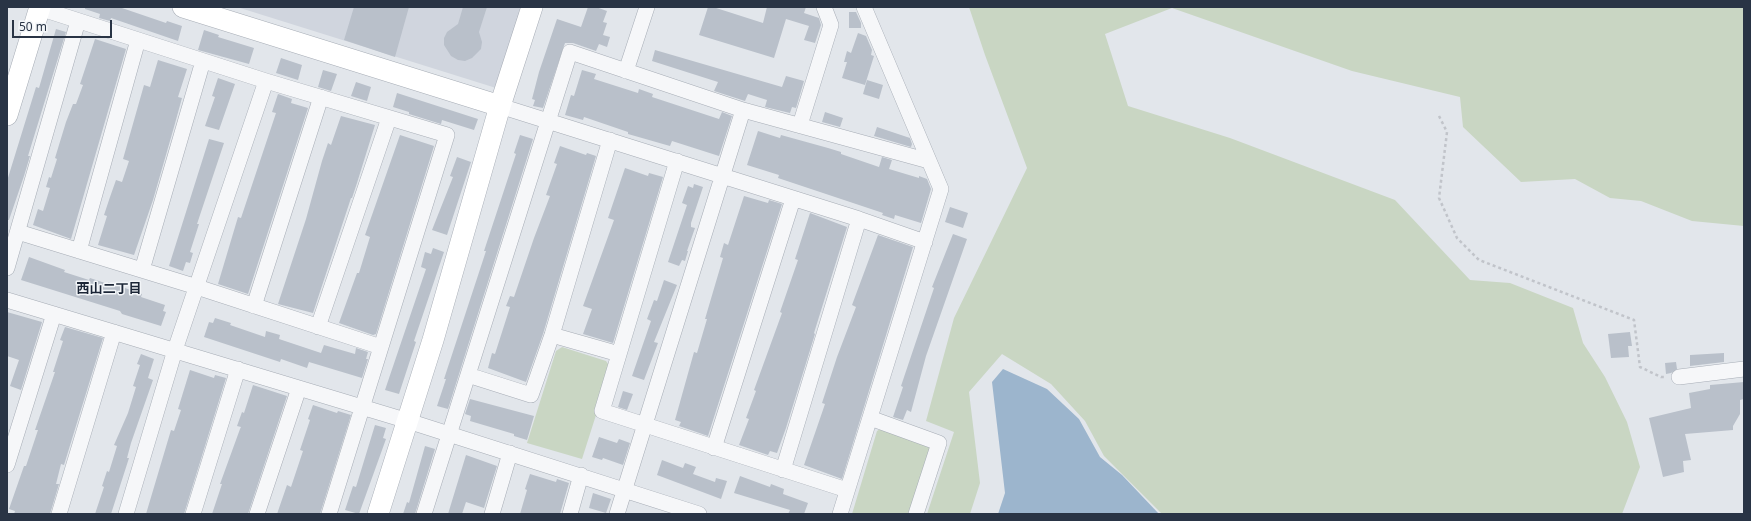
<!DOCTYPE html>
<html>
<head>
<meta charset="utf-8">
<style>
	body { margin:0 }
	#map { position:relative; width:1751px; height:521px; overflow:hidden; background:#e2e6eb; font-family:"Noto Sans",sans-serif }
	canvas { display:block }
	.frame { position:absolute; inset:0; border:8px solid #293445; pointer-events:none }
	.scale { position:absolute; left:12px; top:20px; width:100px; height:18px; box-sizing:border-box; border:2px solid #293445; border-top:0; padding-left:5px; font-size:12px; line-height:14px; white-space:nowrap; color:#293445; -webkit-text-stroke:3px #f2f5f8; paint-order:stroke }
</style>
</head>
<body>
<div id="map">
<canvas width="1751" height="521"></canvas>
<div class="frame"></div>
<div class="scale">50 m</div>
</div>
<script>
const g = document.querySelector('canvas').getContext('2d');
g.lineJoin = 'round';
function paint(path, color) { g.fillStyle = color; g.fill(path, 'evenodd'); }
function strokePath(path, color, width, dash) { g.strokeStyle = color; g.lineWidth = width; g.lineCap = dash ? 'butt' : 'round'; g.setLineDash(dash || []); g.stroke(path); }
function drawText(font, color, halo, rows, align = 'center') {
  g.font = font + ' "Noto Sans","Noto Sans JP",sans-serif'; g.lineWidth = 3; g.setLineDash([]); g.textBaseline = 'middle'; g.strokeStyle = halo; g.fillStyle = color; for (const [text, x, y, turn = 0] of rows) {
    g.save(); g.translate(x, y); g.rotate((+turn || 0) * Math.PI / 180); g.textAlign = isNaN(turn) ? turn : align; if (halo) g.strokeText(text, 0, 0); g.fillText(text, 0, 0); g.restore();
  }
}
paint(new Path2D(`
	M237,7H521L496,88Z`), '#d0d5de');
paint(new Path2D(`
	M969,7H1744V226L1692,221L1641,201L1610,198L1575,179L1521,182L1463,127L1460,97L1352,71L1172,8L1105,34L1128,106L1230,138L1395,200L1470,280L1510,283L1573,308L1583,343L1605,377L1627,422L1640,467L1622,514H1162L1104,456L1085,421L1051,384L1002,354L969,392L980,483L970,514H927L954,432L926,421L954,318L1027,168L985,55Z
	M562,347L606,361L611,368L582,459L527,443L556,351Z
	M882,428L929,444L933,452L912,514H852L877,431Z`), '#c9d6c3');
paint(new Path2D(`
	M1003,369L1047,389L1079,419L1100,457L1122,475L1159,514H998L1005,493L992,382Z`), '#9cb5cd');
paint(new Path2D(`
	M85,7H119L166,23L167,21L182,26L178,41L111,18L110,21L99,18L100,14L85,9Z
	M354,7H409L395,57L344,40Z
	M463,7H487L479,32L482,42L481,49L472,58L465,61L458,60L451,56L444,45V38L447,32L458,24Z
	M588,7H596L607,11L603,22L607,23L603,35L610,37L607,47L599,44L596,51L573,43H565L543,108L533,106L535,100L532,99L539,72L557,19L581,27Z
	M708,7H713L763,23L767,7H806L804,13L819,18L821,25L815,43L804,40L809,26L786,19L774,58L699,35Z
	M849,12H856L861,23V28H849Z
	M56,29L66,32L28,156H30L24,176L9,220H7V181L36,87L39,88Z
	M204,30L219,35L218,37L254,48L249,64L198,50Z
	M858,33L866,36L872,50L871,55L874,56L865,85L842,78L847,62H844L847,51L851,53Z
	M95,39L126,49L71,239L33,225L38,209L43,211L50,188L46,187L49,177L51,178L57,159L55,158L66,122L73,104H76L83,85L80,84Z
	M655,50L782,87L786,76L804,81L796,108L792,107L790,113L765,107L767,100L748,94L745,101L714,91L718,82L652,61Z
	M281,58L302,65L298,80L276,73Z
	M158,60L187,69L178,97L182,98L174,127L153,200L134,255L98,245L107,216L104,215L110,197L116,180L122,182L129,161L123,159L144,85L150,87Z
	M323,70L337,74L331,91L318,87Z
	M582,70L596,74L594,79L638,93L639,89L653,94L652,97L719,119L722,112L732,116L719,156L672,141L670,146L628,134V132L584,117L583,120L565,115L571,95L574,96Z
	M218,78L235,84L219,130L205,126L215,97L212,96Z
	M867,80L883,85L879,99L863,94Z
	M356,82L371,87L367,101L351,96Z
	M397,93L478,119L474,130L442,120L441,124L409,114V112L393,107Z
	M278,94L292,99L291,103L308,108L248,294L218,284L238,217L241,218L276,113L272,112Z
	M825,112L843,118L840,127L822,122Z
	M341,116L375,125L357,183L352,198H351L313,313L278,304L306,219L322,161L328,143L331,145Z
	M877,127L910,138L912,144L911,147L874,136Z
	M758,131L780,138L781,135L828,148L841,152V154L879,167L882,157L892,160L889,169L919,178V176L927,179L931,189L921,223L895,215L894,219L882,215L883,213L778,178L779,175L747,165Z
	M400,135L434,146L376,334L373,335L339,323L357,273H359L370,237L365,235Z
	M520,135L533,139L448,409L437,406L446,379H444L486,251H484L516,154L514,153Z
	M209,139L224,143L197,224H199L190,252L193,253L190,263L186,262L183,271L169,266Z
	M560,146L586,155L587,153L596,156L543,334L526,382L488,368L492,353L495,354L510,307L506,306L510,296L514,297L534,238L550,196L546,195L557,164L554,163Z
	M457,157L471,162L447,235L432,230L453,177L450,176Z
	M625,168L648,176L649,173L663,177L613,343L583,334L592,309L583,306L614,220L608,218Z
	M694,184L703,187L691,223V227L695,228L687,251H688L685,261L682,260L679,266L668,262L687,205L682,203L688,186L693,188Z
	M744,196L768,203L769,200L782,204L708,436L679,426L681,422L675,420L694,352L697,353L707,319H705L723,258L720,257L724,243L728,245Z
	M950,207L968,213L963,228L945,222Z
	M810,213L847,227L814,333L815,334L786,428L777,453L770,451L768,455L739,445L749,419L746,418L756,391L754,390L782,313L780,312L798,260L795,259Z
	M953,234L967,239L926,356L911,412L907,410L903,420L893,417L903,387L901,386L934,288L932,287Z
	M878,235L913,247L842,479L804,465L825,404L822,403L837,357L856,307L852,305Z
	M433,248L444,252L414,341L416,342L399,394L385,390L426,269L421,267L425,252L431,254Z
	M29,257L65,270L64,272L89,280L90,278L108,284V282L122,287L142,294L141,297L165,305L163,311L166,312L161,326L122,314L120,311L21,280Z
	M664,280L677,285L654,342L658,343L644,380L632,376L651,321L647,319L654,300L657,301Z
	M7,312L42,322L21,390L10,386L19,360L7,356Z
	M215,318L231,323L230,325L265,337L266,331L280,335L279,339L321,353L324,345L355,354L356,348L368,352L366,359H368L362,378L309,362L307,368L281,359L280,362L204,337L209,322L213,323Z
	M65,327L103,338L64,465L61,464L56,484H59L50,514H14L15,511L9,509L24,466H26L38,430H35L55,372H53L63,341L60,340Z
	M1630,332L1632,346H1628L1629,357L1611,358L1608,334Z
	M1724,353V362L1690,366V355Z
	M141,354L154,359L148,378L153,380L131,443L127,458H129L111,514H95L104,487L102,486L107,471L109,472L117,446L114,445L128,413L136,387L133,386L140,365L137,364Z
	M1676,362L1677,369L1671,373L1666,374L1665,363Z
	M190,370L214,378L215,375L226,378L184,514H146L171,430L174,431L181,410L178,409Z
	M1744,382V399L1740,400V414L1733,426V430L1685,434L1691,460L1683,461L1684,472L1663,477L1649,418L1691,408L1689,393L1710,389V385Z
	M253,385L287,396L248,514H212L222,484H220L240,429L241,427L237,426L242,412L244,413Z
	M623,391L633,394L627,410L618,407Z
	M470,399L534,416L527,440L514,436V434L470,421L471,416L465,414Z
	M313,405L337,413L338,411L351,415L320,514H277L287,485L291,487L303,451L300,450L310,420L308,419Z
	M375,425L386,428L383,438L386,439L359,514L345,510L353,486L356,487Z
	M599,437L617,443L619,439L630,443L623,465L603,458L602,460L592,457Z
	M425,446L435,449L415,514H403L407,502L409,503Z
	M466,455L497,466L484,508L466,502L462,514H448Z
	M662,460L683,468L685,463L696,467L693,474L715,482L716,478L727,481L721,499L657,475Z
	M530,474L556,482L557,479L569,483L560,514H520L527,490L525,489Z
	M740,476L770,487L771,484L784,489L783,494L808,503L804,514H788L790,510L734,493Z
	M593,493L611,499L606,513L589,508Z`), '#b9c0ca');
const street = new Path2D(`
	M39,8L266,81L447,135L329,514
	M626,71L647,7
	M500,106L859,219L925,242
	M800,125L831,25L824,7
	M677,161L602,411L847,490
	M18,232L197,287L381,347
	M79,251L138,40
	M7,268L78,21
	M142,270L203,61
	M7,300L408,421L699,514
	M254,306L321,97
	M318,327L389,118
	M552,335L619,354
	M468,375L531,395L552,335L610,140
	M1679,377L1744,369
	M870,418L939,443L916,514
	M714,448L793,199
	M7,465L54,314
	M783,470L859,219
	M59,514L114,332
	M126,514L175,350L266,81
	M193,514L238,369
	M257,514L299,388
	M424,514L570,52L743,110L929,161
	M492,514L510,453
	M570,514L581,475
	M617,514L743,110
	M840,514L941,189L864,7`);
const secondary = new Path2D(`
	M183,7L500,106
	M7,115L40,7
	M378,514L433,340L500,106L532,7`);
strokePath(street, '#a7adb6', 16);
strokePath(secondary, '#a7adb6', 22);
strokePath(new Path2D(`
	M1439,116L1447,132L1439,198L1457,238L1479,260L1634,320L1640,367L1661,377H1666`), '#c1c4ca', 2.5, [3, 3]);
strokePath(street, '#f6f7f9', 15);
strokePath(secondary, '#fff', 21);
drawText('bold 13px', '#1b2536', '#f2f5f8', [
	["西山二丁目",109,289]
]);
</script>
</body>
</html>
